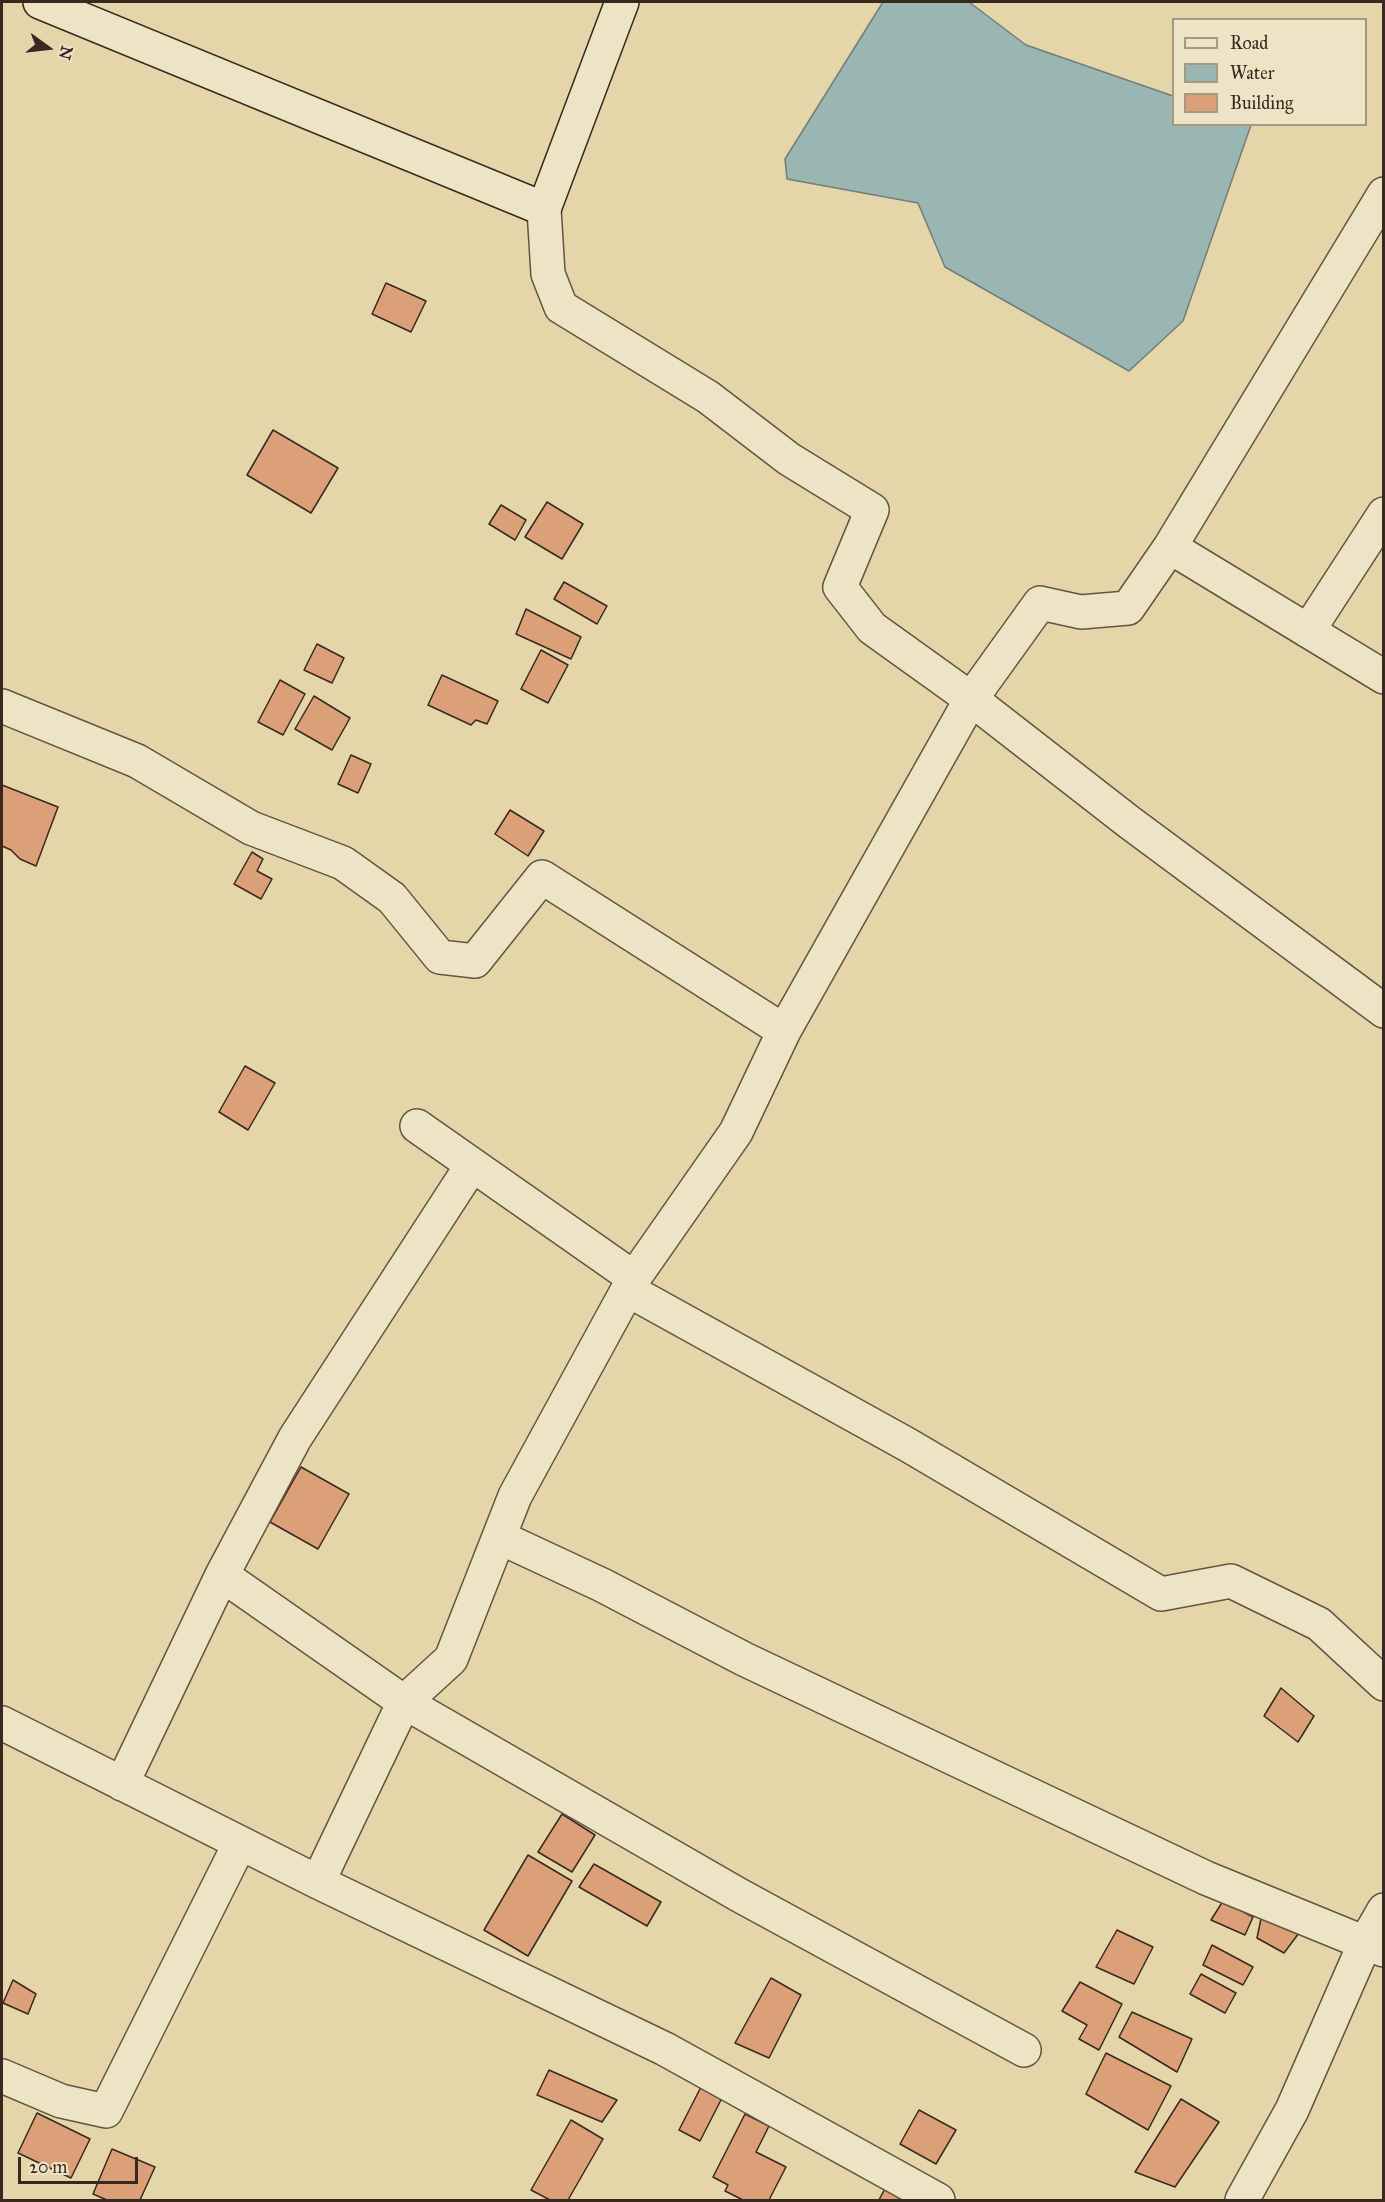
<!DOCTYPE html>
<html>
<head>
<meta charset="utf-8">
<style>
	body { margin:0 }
	#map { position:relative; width:1385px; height:2202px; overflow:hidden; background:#e4d6a8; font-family:"IM FELL Great Primer",serif }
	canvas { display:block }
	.frame { position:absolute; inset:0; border:3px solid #382820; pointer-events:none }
	.legend { position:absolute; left:1172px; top:18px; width:195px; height:108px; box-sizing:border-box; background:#ede4c6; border:2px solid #a59984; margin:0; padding:8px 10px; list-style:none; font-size:18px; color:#382820 }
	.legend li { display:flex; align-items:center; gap:12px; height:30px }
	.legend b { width:30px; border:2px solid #a59984 }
	.north { position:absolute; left:18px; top:18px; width:60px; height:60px; -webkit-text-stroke:4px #ede4c6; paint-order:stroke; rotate:105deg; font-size:16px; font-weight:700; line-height:24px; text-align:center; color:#382820 }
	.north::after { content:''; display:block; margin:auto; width:21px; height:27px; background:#382820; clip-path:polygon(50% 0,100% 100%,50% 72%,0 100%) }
	.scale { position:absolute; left:18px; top:2157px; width:120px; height:27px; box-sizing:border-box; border:3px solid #382820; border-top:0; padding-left:8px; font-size:18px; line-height:21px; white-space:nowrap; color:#382820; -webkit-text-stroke:4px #ede4c6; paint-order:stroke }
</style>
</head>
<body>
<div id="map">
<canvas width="1385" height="2202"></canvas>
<div class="frame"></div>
<ul class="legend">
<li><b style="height:8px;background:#ede4c6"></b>Road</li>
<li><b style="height:16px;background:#9ab6b3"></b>Water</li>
<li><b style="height:16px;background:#dca079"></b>Building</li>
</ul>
<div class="north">N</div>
<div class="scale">20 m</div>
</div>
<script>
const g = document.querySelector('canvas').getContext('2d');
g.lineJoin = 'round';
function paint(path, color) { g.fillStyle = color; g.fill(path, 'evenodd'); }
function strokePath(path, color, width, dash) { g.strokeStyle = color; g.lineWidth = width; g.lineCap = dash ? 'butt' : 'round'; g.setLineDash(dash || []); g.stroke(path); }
const water = new Path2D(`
	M883,2H969L1026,45L1173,96L1174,124L1251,125L1183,321L1129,371L945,267L918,203L787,179L785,159Z`);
paint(water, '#9ab6b3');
strokePath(water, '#737d78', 1.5);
const building = new Path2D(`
	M386,283L426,301L411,332L372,314Z
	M273,430L338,468L311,513L247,475Z
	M547,502L583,524L562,559L525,537Z
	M501,505L526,520L515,540L489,524Z
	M564,582L607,606L597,624L554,599Z
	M526,609L581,637L571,659L516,634Z
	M317,644L344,658L332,683L304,670Z
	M541,650L568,665L548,703L521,689Z
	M442,675L498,701L487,724L476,720L471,725L428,705Z
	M280,680L305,694L283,735L258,722Z
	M314,696L350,718L332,750L295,729Z
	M351,755L371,764L358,793L338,784Z
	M2,785L58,807L36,866L20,859L11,850L2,846Z
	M510,810L544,831L528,856L495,834Z
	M252,852L263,859L257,871L272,879L261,899L234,884Z
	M245,1066L275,1083L248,1130L219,1112Z
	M301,1467L349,1494L318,1549L270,1522Z
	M1281,1688L1314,1716L1298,1742L1264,1716Z
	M562,1814L595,1835L572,1872L538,1852Z
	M528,1855L572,1881L528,1956L484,1930Z
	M594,1864L661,1902L647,1926L579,1887Z
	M1223,1901L1253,1917L1245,1935L1211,1920Z
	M1263,1909L1302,1929L1284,1953L1257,1938Z
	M1117,1930L1153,1947L1134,1984L1096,1967Z
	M1212,1945L1253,1967L1243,1985L1203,1965Z
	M1201,1974L1236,1993L1225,2013L1190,1994Z
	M771,1978L801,1995L769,2058L735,2043Z
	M13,1980L36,1994L28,2014L3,2003Z
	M1080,1982L1122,2004L1099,2050L1079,2039L1087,2025L1062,2011Z
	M1132,2012L1192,2039L1177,2072L1119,2037Z
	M1106,2053L1171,2086L1148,2130L1086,2094Z
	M549,2070L617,2100L602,2122L537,2095Z
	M702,2085L723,2096L700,2141L679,2130Z
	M1181,2099L1219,2122L1175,2187L1135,2172Z
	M919,2110L956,2130L936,2164L900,2144Z
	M37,2113L90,2139L71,2178L18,2153Z
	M745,2114L769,2126L756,2152L786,2167L769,2200H743L725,2191L728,2185L713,2177Z
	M571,2120L603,2139L568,2200H550L531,2190Z
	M112,2149L155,2167L140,2200H107L93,2194Z
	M890,2179L925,2200H879Z`);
paint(building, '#dca079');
strokePath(building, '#382820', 1.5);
const street = new Path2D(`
	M544,209L548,274L561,307L708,397L789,459L872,510L840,587L872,628L971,699L1040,603L1081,612L1128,608L1170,547L1384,677
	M1170,547L1384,194
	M1308,631L1384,514
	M2,706L137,761L251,828L343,863L392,898L440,957L475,961L542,877L784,1031
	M417,1126L634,1278
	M628,1290L908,1445L1161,1594L1231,1581L1319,1624L1384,1684
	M499,1537L602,1585L744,1659L1206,1878L1365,1943L1384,1910
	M222,1575L404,1702L739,1895L1024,2050
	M2,1723L318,1882L665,2049L938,2200
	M122,1784L222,1575L295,1438L472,1165
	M318,1882L404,1702L451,1659L515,1496L634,1278L736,1132L784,1031L971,699L1129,822L1384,1011
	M2,2076L61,2101L106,2111L240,1843
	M1242,2200L1292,2110L1365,1943L1384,1950`);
const secondary = new Path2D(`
	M40,2L544,209L622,2`);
strokePath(street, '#635442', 36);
strokePath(secondary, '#382820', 36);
strokePath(street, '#ede4c6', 33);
strokePath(secondary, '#ede4c6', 33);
</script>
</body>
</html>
